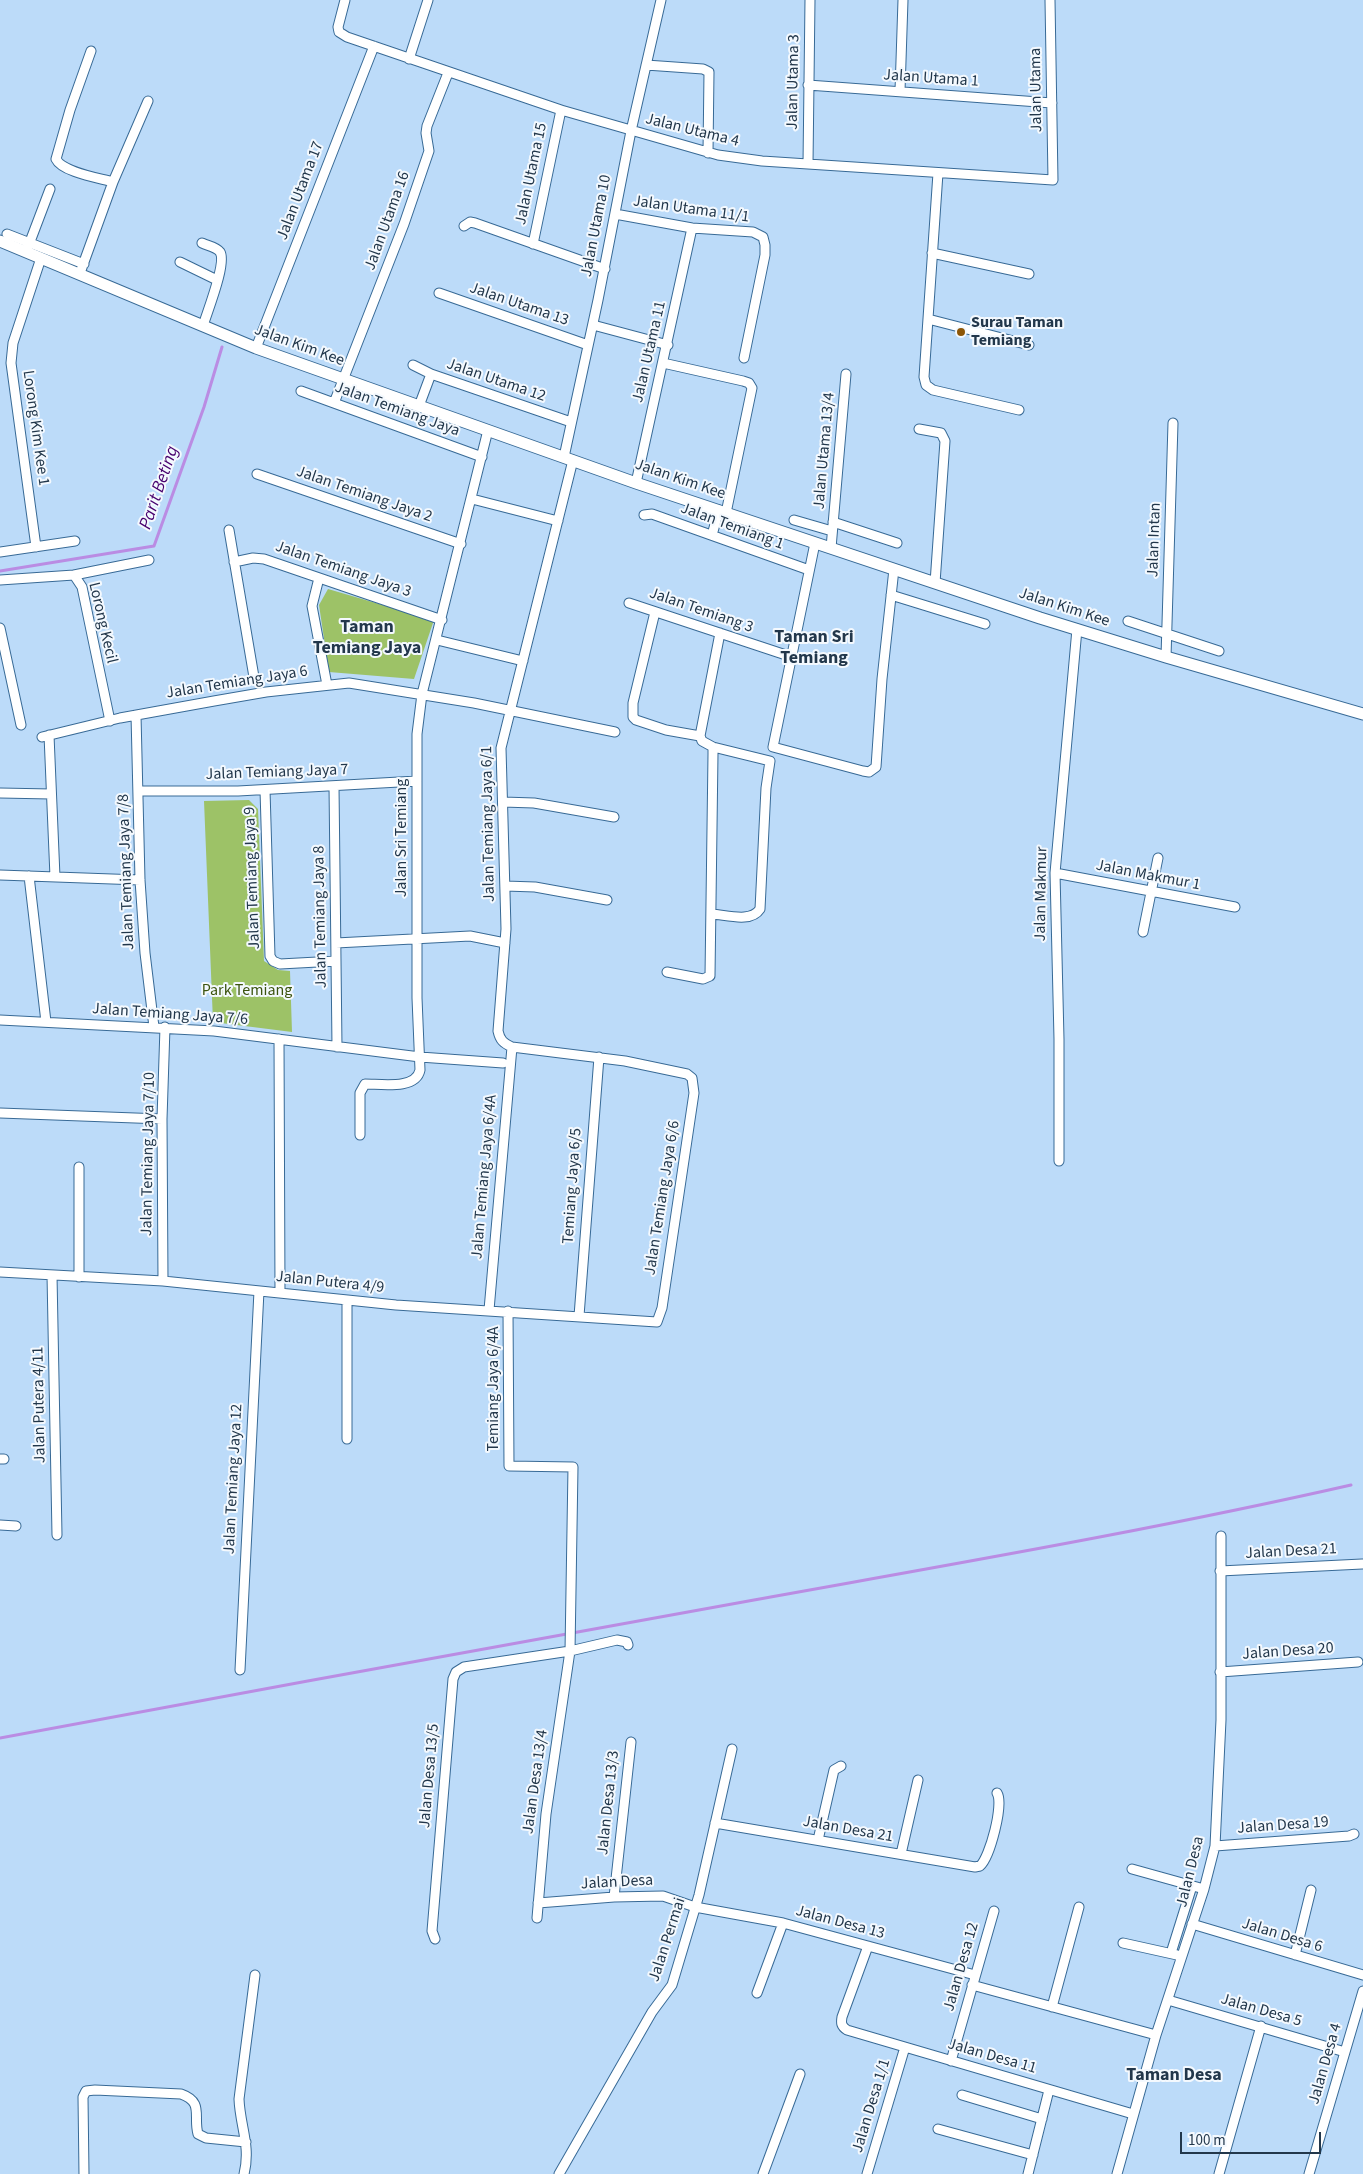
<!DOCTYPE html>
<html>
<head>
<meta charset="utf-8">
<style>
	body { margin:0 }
	#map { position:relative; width:1363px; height:2174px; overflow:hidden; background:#bcdbf9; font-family:"Source Sans 3",sans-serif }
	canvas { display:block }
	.scale { position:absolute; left:1180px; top:2132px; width:141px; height:22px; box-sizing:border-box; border:2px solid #22374b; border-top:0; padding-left:6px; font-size:15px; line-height:18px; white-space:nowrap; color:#22374b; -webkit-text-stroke:4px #f4f9fe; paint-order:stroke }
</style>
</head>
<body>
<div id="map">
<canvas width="1363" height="2174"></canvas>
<div class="scale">100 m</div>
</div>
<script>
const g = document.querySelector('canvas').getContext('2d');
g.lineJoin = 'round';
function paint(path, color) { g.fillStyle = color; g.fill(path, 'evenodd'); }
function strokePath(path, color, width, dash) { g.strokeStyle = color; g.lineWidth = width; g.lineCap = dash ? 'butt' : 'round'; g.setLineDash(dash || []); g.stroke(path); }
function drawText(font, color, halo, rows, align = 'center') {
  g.font = font + ' "Source Sans 3",sans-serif'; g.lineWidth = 4; g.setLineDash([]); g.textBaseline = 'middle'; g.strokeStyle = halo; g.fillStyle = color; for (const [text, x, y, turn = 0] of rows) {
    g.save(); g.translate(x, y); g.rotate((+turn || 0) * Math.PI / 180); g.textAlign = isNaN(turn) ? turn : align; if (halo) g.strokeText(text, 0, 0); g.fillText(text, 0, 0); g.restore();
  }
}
paint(new Path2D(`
	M328,589L434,620L414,679L329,672L319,605Z
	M249,800L258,809L264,961L278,970L290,971L292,1032L213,1022L204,801Z`), '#9dc267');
strokePath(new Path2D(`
	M0,571L154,546L204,407L222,347
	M0,1738C251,1691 503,1645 754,1600C953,1564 1153,1530 1351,1485`), '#ba8ce3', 3);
const street = new Path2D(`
	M345,0L338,27L339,32L347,37L561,110L718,155L762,161L1053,180L1050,0
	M91,51L70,110L56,159C62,172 99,178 113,182
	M409,59L428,0
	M646,65L703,69L709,72L708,153
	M808,85L1052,103
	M900,91L903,0
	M808,164L810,0
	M938,173L924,377L926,385L933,390L1019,410
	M615,214L692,228L753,232L763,237L765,245V255L744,358
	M464,226L470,222L475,223L605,269
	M7,234L84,264
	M202,243C208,246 216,247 220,252C227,263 207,312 203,326
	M533,244L561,110
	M28,247L50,189
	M932,253L1029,274
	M180,262L217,280
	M80,273L113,182L148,101
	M439,293L588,345
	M928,319L1029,345
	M593,325L668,345
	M256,348L374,46
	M663,363L743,381L749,383L752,388L726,513
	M413,365L431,374L571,422
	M301,391L482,457
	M334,403L404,224L429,151L426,133L427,126L448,73
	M419,406L431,374
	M919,429L941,433L945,441L935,583
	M564,457L598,300L631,131L661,0
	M257,474L461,544
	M636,483L692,228
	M472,499L558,521
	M644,515L652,514L809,570
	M794,520L832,531
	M833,522L897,543
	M229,530L254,677
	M712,535L719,510
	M815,543L773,747L863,771L869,772L876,767L882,679L894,569
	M36,547L11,363L13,343L41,258
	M831,548L846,374
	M0,552L75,541
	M234,562L253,558L264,559L442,620
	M74,575L149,560
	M319,578L312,606L327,685
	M0,580L74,575L82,587L110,721
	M891,595L985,624
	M629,603L792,657
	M655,612L633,703V717L636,720L666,730L700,736
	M1128,621L1219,651
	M0,628L21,725
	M437,640L523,661
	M1166,657L1173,423
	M136,715L140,880L145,953L154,1027
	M49,735L55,877
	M700,736L720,633
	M42,737L120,718L214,701L266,692L349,683L474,703L615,732
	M334,786L337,1047
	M265,790L270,956L273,961L280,964L336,961
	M138,791H238L417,781
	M0,793L51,794
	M503,802L534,803L614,817
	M1055,873L1235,907
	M0,875L140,880
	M29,876L46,1022
	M505,886L535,887L607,900
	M712,914C727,915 751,923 760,909L766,788L770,761L713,747
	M1143,932L1158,858
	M336,943L470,936L505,943
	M667,972L703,979L710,976L713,754V747L702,741L700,736
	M0,1020L214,1031L420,1057L503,1063
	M279,1039L280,1293
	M0,1113L162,1119
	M360,1135V1093L365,1084C381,1084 416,1090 420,1070L417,998V734L422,694L488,430
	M1059,1161V1039L1055,873L1077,629
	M0,1272L163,1281L396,1305L657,1322L662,1308L694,1093L692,1078L687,1074L625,1061L512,1047C503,1043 500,1040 498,1031L506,929L501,748L573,460
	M52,1275L57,1535
	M79,1277V1167
	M163,1281L162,1119L165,1027
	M489,1310L512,1047
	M508,1311L509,1466L573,1467L570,1651L546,1814L537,1918
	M579,1316L599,1057
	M347,1439V1300
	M0,1459H4
	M0,1525L16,1526
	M1220,1571L1362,1564
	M240,1670L259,1291
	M1220,1672L1358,1662
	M715,1823L975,1867L980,1866C990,1857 1004,1804 997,1793
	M818,1840L834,1770L841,1766
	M1215,1846L1349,1836L1354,1834
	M901,1854L918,1780
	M1132,1869L1204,1889
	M614,1897L631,1742
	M538,1903L614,1897L663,1896L695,1907L783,1923L975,1975
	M1192,1924L1363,1975
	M435,1939L432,1931L453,1679L456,1672L464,1667L570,1651L617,1640L627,1642L628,1645
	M1123,1943L1177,1955
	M868,1946L842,2017C841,2023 841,2026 847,2030L1133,2114
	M1171,1953L1192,1886
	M1295,1955L1311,1890
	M972,1985L1156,2035
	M757,1993L783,1923
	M1168,2000L1345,2052
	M1052,2007L1079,1907
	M951,2061L994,1911
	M962,2095L1042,2119
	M938,2129L1033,2155
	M84,2174L83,2097L86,2091L95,2090L181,2094C204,2102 193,2116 198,2134L206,2138L246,2142
	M244,2174C251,2146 240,2126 239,2099L255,1975
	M559,2174L652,2012L672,1985L699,1895L732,1749
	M763,2174L800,2074
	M867,2174L905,2047
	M1028,2174L1049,2090
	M1117,2174L1156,2035L1204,1889L1215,1846L1221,1720V1536
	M1219,2174L1261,2026
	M1309,2174L1363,1991`);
const secondary = new Path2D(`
	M0,241L256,348L636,483L1040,618L1166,657L1363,714`);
strokePath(street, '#386a96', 11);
strokePath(secondary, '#386a96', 13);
strokePath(street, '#fff', 9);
strokePath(secondary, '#fff', 11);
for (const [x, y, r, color] of [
	[961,332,5,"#8c5607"]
]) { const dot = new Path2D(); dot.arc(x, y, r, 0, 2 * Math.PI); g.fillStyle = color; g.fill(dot); strokePath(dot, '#f4f9fe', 2); }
drawText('16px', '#22374b', '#f4f9fe', [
	["Jalan Utama 1",931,79,4],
	["Jalan Utama 3",794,82,-89],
	["Jalan Utama",1037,90,-91],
	["Jalan Utama 4",692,131,14],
	["Jalan Utama 15",532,174,-78],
	["Jalan Utama 17",301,191,-69],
	["Jalan Utama 11/1",691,210,8],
	["Jalan Utama 16",388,221,-70],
	["Jalan Utama 10",597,226,-79],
	["Jalan Utama 13",519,305,19],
	["Jalan Kim Kee",299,346,20],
	["Jalan Utama 11",650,352,-77],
	["Jalan Utama 12",496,381,19],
	["Jalan Temiang Jaya",397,410,20],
	["Lorong Kim Kee 1",35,428,82],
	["Jalan Utama 13/4",825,451,-85],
	["Jalan Kim Kee",680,480,19],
	["Jalan Temiang Jaya 2",364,495,19],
	["Jalan Temiang 1",732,527,20],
	["Jalan Intan",1155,540,-88],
	["Jalan Temiang Jaya 3",343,570,19],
	["Jalan Kim Kee",1064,608,18],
	["Jalan Temiang 3",701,611,19],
	["Lorong Kecil",102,623,77],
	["Jalan Temiang Jaya 6",237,683,-9],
	["Jalan Temiang Jaya 7",277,773,-2],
	["Jalan Temiang Jaya 6/1",489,824,-91],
	["Jalan Sri Temiang",402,838,-90],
	["Jalan Temiang Jaya 7/8",127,872,-92],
	["Jalan Makmur 1",1148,876,11],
	["Jalan Temiang Jaya 9",253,878,-92],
	["Jalan Makmur",1042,894,-89],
	["Jalan Temiang Jaya 8",321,917,-91],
	["Jalan Temiang Jaya 7/6",170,1015,4],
	["Jalan Temiang Jaya 7/10",149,1154,-89],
	["Jalan Temiang Jaya 6/4A",485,1177,-85],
	["Temiang Jaya 6/5",573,1186,-86],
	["Jalan Temiang Jaya 6/6",663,1198,-81],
	["Jalan Putera 4/9",330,1283,6],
	["Temiang Jaya 6/4A",494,1389,-90],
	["Jalan Putera 4/11",40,1405,-91],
	["Jalan Temiang Jaya 12",234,1479,-87],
	["Jalan Desa 21",1291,1552,-3],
	["Jalan Desa 20",1288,1652,-4],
	["Jalan Desa 13/5",430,1776,-85],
	["Jalan Desa 13/4",536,1782,-82],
	["Jalan Desa 13/3",609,1803,-84],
	["Jalan Desa 19",1283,1826,-4],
	["Jalan Desa 21",848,1830,10],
	["Jalan Desa",1191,1872,-76],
	["Jalan Desa",617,1883,-3],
	["Jalan Desa 13",840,1923,15],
	["Jalan Desa 6",1282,1936,17],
	["Jalan Permai",668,1940,-72],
	["Jalan Desa 12",962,1967,-74],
	["Jalan Desa 5",1261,2011,16],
	["Jalan Desa 11",992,2057,16],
	["Jalan Desa 4",1326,2064,-74],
	["Jalan Desa 1/1",872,2106,-73]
]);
drawText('bold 16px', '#22374b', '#f4f9fe', [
	["Surau Taman",971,323],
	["Temiang",971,341]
], 'left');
drawText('16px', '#3c540f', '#f4f9fe', [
	["Park Temiang",247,991]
]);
drawText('italic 18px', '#47006e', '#f4f9fe', [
	["Parit Beting",160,488,-71]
]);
drawText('bold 18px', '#22374b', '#f4f9fe', [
	["Taman",367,628],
	["Temiang Jaya",367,649],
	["Taman Sri",814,638],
	["Temiang",814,659],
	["Taman Desa",1174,2076]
]);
</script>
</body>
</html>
